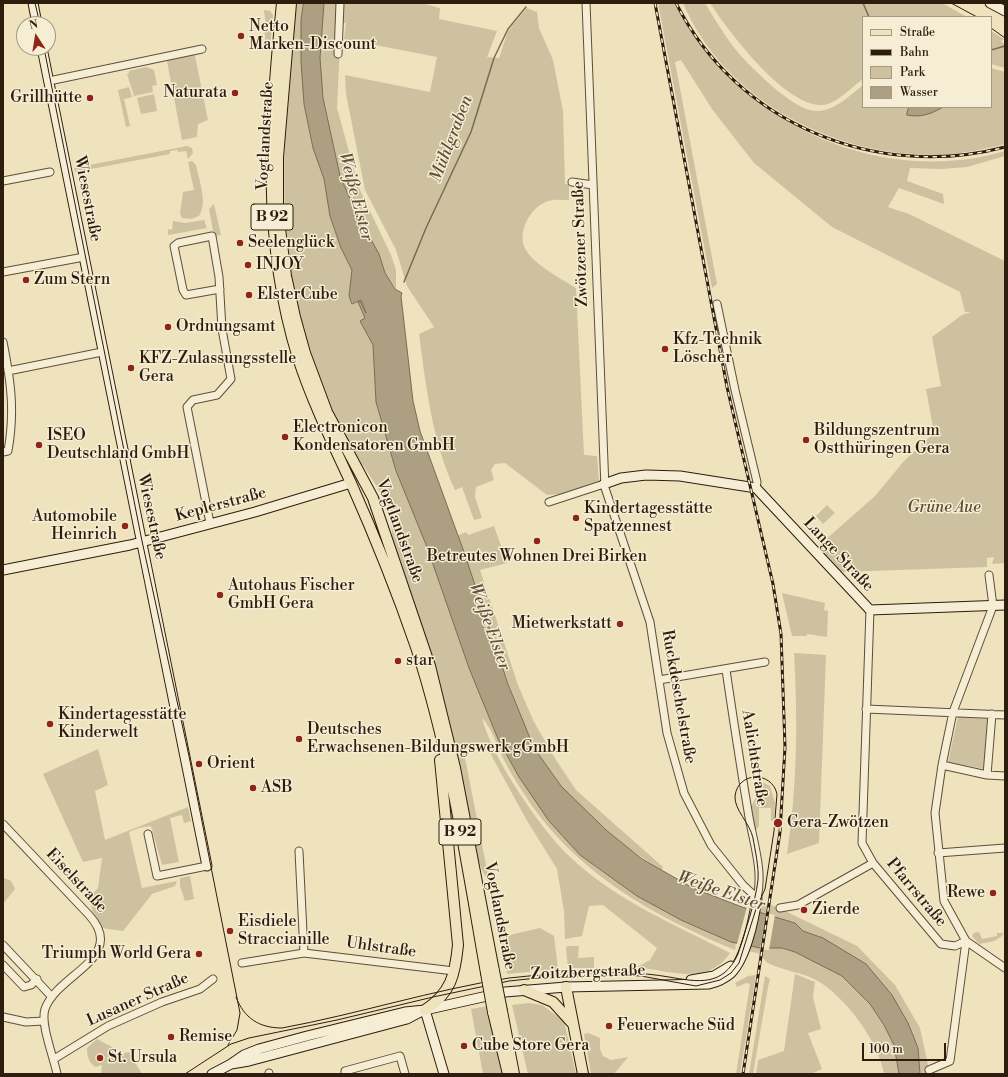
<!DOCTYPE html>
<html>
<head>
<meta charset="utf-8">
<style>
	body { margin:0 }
	#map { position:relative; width:1008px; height:1077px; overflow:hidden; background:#efe3bd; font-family:"Libre Bodoni",serif }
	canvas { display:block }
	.frame { position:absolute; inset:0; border:4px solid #2e1c0d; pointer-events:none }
	.legend { position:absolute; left:862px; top:16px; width:130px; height:92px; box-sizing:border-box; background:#f5edd4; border:1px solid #a59984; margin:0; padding:5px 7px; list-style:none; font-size:12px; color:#2e1c0d }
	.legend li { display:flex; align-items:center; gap:8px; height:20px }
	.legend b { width:20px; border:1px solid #a59984 }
	.north { position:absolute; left:16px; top:16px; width:40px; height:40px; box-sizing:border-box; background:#f5edd4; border:1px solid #a59984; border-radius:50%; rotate:348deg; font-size:11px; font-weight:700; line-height:16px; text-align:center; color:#2e1c0d }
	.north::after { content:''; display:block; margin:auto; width:14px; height:18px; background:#8f2418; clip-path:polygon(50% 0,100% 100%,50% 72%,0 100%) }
	.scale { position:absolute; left:862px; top:1043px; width:84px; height:18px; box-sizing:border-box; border:2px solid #2e1c0d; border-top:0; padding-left:5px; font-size:12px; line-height:14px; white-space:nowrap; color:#2e1c0d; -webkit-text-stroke:3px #f5edd4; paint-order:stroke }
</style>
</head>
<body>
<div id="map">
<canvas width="1008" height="1077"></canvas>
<div class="frame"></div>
<ul class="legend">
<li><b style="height:5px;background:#efe3bd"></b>Straße</li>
<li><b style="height:5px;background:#2e1c0d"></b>Bahn</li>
<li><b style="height:11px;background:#cec19f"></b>Park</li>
<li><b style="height:11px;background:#ad9f81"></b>Wasser</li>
</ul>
<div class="north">N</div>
<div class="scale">100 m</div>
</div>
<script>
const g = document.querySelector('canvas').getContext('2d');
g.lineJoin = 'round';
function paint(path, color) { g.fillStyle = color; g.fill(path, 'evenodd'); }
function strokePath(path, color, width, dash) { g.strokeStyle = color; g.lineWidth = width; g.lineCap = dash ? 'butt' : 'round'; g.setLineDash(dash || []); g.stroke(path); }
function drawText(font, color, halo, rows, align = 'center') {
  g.font = font + ' "Libre Bodoni",serif'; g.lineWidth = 3; g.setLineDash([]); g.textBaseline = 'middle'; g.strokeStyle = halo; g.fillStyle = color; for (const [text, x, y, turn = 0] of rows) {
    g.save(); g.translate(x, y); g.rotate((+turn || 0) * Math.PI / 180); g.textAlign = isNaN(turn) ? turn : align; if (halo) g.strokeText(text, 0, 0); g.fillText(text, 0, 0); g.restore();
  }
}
paint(new Path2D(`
	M294,3H304L301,20V61L304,104L313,148L324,179L330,216L341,248L352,270L349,296L352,304L358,302L365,319L360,321L373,345L376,402L396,472L427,547L469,668L498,739L519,777L580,855L637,896L681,920L731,942H736L735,950C655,917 580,875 530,803C520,788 511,774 503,758C497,745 492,729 482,718C489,744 504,769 518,791C534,815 551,839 571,858C617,901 676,925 730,953C708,986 670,971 637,967L650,960L657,948L603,905L589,906L582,936L565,939L564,911L557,869L526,819L490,753L483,746L476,743L468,748L465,758L490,885L482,870L477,857C463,793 452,729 434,665C423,628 408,592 396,556C391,541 393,527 389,512C380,485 360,464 346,439C321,392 303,340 294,288C276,193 287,98 294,3Z
	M324,3H422L440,8L439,19L497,31L487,57L499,58L508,31L527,8L537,12L539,28L553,60L563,111L565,184H569V200C563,200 555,199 548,201C532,206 518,229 524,246C530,263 562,279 576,288L584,455L597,456L599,482L571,493L547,495L505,463L495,464L491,470L494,480L476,487L475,497L482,518L474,520L462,487L455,490C432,441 426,386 419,334L434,327L407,286L396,250L365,190L346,94L345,75L430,92L437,57L344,39L346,23L341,22L337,108L359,188L391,255L396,270V289L385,273L379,254L357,214L340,176L323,98L320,58Z
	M658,3H674C734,120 876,189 1005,151V156L967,167L942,169L910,168L907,181L943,194L944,204L899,188L888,207L909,214L1005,261V563L992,564L994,557L987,558V567L840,572L816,548L875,496L904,461L934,433L926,389L941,386L932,337L962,315L971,312H965L960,292L832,227L754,163L712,109L681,60L675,62L717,284L712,288Z
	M683,3H705C716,21 727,40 741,56C756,72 795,111 816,111C834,112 850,95 863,85V107H991V68L1005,72V144C982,150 957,155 933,155C832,155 724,100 683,3Z
	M710,3H942L967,17H863V79C853,86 840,100 828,104C791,115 728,31 710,3Z
	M264,10L270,11L273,15L270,47H266L264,27L266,26Z
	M991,31L1004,39L1001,41L1005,45V68L991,64Z
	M194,51L208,120L198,124L197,137L182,140L166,56Z
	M146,67L154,70L157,85L152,86L153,92L134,96L127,74L129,73V71Z
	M129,87L132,97L124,99L130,126L126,127L118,90Z
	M154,94L157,111L141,114L137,98Z
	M187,146L192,148L193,153L188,159L186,151L178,152V150L170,151V154L75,172L74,168Z
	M192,161L196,165C199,181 208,202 199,216L191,219L182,218L180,214L183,192L194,190L188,162Z
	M214,204L221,235L214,236L209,209Z
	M204,220L207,228L168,235V229L172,230L173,221L185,223Z
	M827,505L835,513L823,524L816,516Z
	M494,526L507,563L480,570L518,685L534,722L556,760L576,790L663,867L662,870C618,845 557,793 534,747C528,736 524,723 519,711C496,653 481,593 457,536L466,532L468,535Z
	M782,593L825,603L824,610L828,611L827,637L807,634V636H792Z
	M794,653L826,655L819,843L787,854C797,788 798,720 794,653Z
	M958,717L990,719L985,769L948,762Z
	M98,749L108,785L95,791L105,840L188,807L191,821L184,823L182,815L170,818L179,862L162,865L151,826L139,828L129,832L142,888L177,881L175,886L152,894L123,931L102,928L92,910L90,897L98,888L102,858L83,862L43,774Z
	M758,780L770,786L775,803L774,821H771V808H759V826L756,830C753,825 750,814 751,808C754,798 763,792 757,781Z
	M190,876L194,899L185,901L180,886V878Z
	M4,878L11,881L15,889L3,904V879Z
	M760,902L777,907L857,946L895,985L920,1028L930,1074H920L918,1048L823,938L803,931L795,923L758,912Z
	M540,928L554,936L558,969L507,974L501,937Z
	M979,932L982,939L997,936V933H1004C998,942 989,942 979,944L972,936L974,933Z
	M749,945L760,948H782L795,952L842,976L870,1004L884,1025L894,1045L899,1074H884C879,1042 845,996 816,980C801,972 785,971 770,964C765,963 763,956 759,954C756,952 750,952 747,951Z
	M567,946H579L578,958L594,957V968H568L566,949Z
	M795,974L815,982L813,997L821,1029L808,1033L822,1069L811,1074H756L758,1060L784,1051Z
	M756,975L740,1074H736L750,984L746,983L737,987L735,983L748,976Z
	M765,976L770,979L768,987L753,1074H749Z
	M529,1003L542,1005L564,1021L576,1074H528L512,1005Z
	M488,1006L504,1074H483L471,1009Z
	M588,1033L600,1038V1049L603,1056L611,1060L628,1057L614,1074H591L584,1034Z
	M97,1039L112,1047L115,1055L129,1052L142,1074H101L102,1065L95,1067C88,1061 87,1056 87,1048Z`), '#cec19f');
const water = new Path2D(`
	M304,3H324L320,58L323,98L340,176L357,214L379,254L385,273L395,289L402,293L401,296L413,401L420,431L464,552L508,684L534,748L561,786L606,830L642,859L693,888L742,907L795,923L803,931L823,938L866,964L892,995L908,1023L918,1048L920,1074H899L894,1045L884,1025L870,1004L842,976L795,952L782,948H760L731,942L681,920L637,896L580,855L549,821L519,777L498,739L469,668L427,547L396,471L376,402L373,345L360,321L365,318L358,302L360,301L366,313L361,300L352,304L349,296L352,270L341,248L330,216L324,179L313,148L304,104L301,61V20Z
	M909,107H943C931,114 921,118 907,115Z`);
paint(water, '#ad9f81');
strokePath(water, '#7a6b53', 1);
paint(new Path2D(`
	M747,907L759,910L748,947L737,944Z
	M766,913L775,915L769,950H760Z`), '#efe3bd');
strokePath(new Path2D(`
	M863,3L869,17
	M991,50L1005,46
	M404,282L426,228L471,132L494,58L508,29L526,7`), '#7a6b53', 1.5);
const street = new Path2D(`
	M586,3L605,488L650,622L667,733L684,793L711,845L743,885L757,898C764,870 752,839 748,811C740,764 733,717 726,670
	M338,54L340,3
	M49,81L202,49
	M3,181L50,172
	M572,182L593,185
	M3,272L84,257
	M717,304L735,390L757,482L756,488
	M3,342C11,382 15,411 8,451L3,452
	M8,371L102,352
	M549,502L604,484
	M210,523L187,407L193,400L217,395L231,379L222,329L219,277L212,236L178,243L174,246L183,290L186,295L220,289
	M989,575L993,606L953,712L942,765L935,813L944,901L966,941L1005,968
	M870,610L862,843L873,863
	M659,680L765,662
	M866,709L1005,715
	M942,765L987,775L1005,776
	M987,775L992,714
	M3,824L89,915C128,958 57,974 45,1009C40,1024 54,1058 57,1074
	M148,834L157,876L207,866
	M299,851L304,953
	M938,853L1005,848
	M780,908L798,905L873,863L941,944L955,946L966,941
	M3,945L52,997
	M242,963L304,953L454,971
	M3,965L24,987L31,985L37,979
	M3,1017L26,1022L44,1021
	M54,1059L108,1026L162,1002L200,989L213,979
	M929,1070L950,1061L966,941
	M269,1073V1074
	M345,1074V1071L400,1056L405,1074`);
const secondary = new Path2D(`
	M33,3L37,24
	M990,3L1005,11
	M42,48L207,866
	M604,484L621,478L646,475L680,476L756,488L870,610L1005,605
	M3,570L130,545L255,512L351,483
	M691,980L714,976L731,966
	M425,1010L444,1074
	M231,1064L244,1055L259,1049L307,1036L405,1012L425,1010L505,992L566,987L709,984C717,982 724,979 731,973C746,958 754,919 757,898
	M212,1074L231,1064L249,1061L407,1019L422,1011`);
const primary = new Path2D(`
	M282,3C270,125 261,239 298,358C312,401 332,442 351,483C375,537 397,592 416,647C450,751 467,865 486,973
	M291,3L278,157V213L286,276L295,317L305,353L327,412L373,498L430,666L455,768L494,971
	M566,987L583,1074
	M524,990L553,1002L572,1023
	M425,1010C451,993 455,975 458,945L440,760
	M502,1011L514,1074
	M493,1012L508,1074`);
strokePath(street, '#5e4e39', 9);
strokePath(secondary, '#2e1c0d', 11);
strokePath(primary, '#2e1c0d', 12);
strokePath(street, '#f5edd4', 7);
strokePath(secondary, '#f5edd4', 9);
strokePath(primary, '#efe3bd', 10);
strokePath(new Path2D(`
	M35,3L40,24
	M951,3L977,17
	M991,28L1005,38
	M44,48L142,541L189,756L240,1013L237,1030L228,1045
	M185,1074L231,1044L249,1038L337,1020L433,997L509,981L537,978L622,975L641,976L696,986L720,980L731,973L739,963L756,909L765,889L774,831L777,794C772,771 738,771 735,796C734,810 750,823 753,838C755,850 759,867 758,880C755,905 745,930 738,954C723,987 698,982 669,977C640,972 613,972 584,973C559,974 534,975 509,978C432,990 358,1014 282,1028C259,1028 244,1018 236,997`), '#2e1c0d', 1);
const rail = new Path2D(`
	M655,3L727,387L773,584L781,634L785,747L780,832L743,1074
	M676,3C737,124 876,181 1005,147`);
strokePath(rail, '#2e1c0d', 3);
strokePath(rail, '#f5edd4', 1.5, [4.5]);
const primaryBridge = new Path2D(`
	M494,971L502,1011
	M486,973L493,1012`);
strokePath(primaryBridge, '#2e1c0d', 12, []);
strokePath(primaryBridge, '#efe3bd', 10);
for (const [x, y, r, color] of [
	[241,36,4,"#8f2418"],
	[235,93,4,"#8f2418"],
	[90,98,4,"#8f2418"],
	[240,243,4,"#8f2418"],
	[248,265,4,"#8f2418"],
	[26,280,4,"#8f2418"],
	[249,295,4,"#8f2418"],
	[168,327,4,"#8f2418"],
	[665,349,4,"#8f2418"],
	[131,368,4,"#8f2418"],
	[285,437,4,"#8f2418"],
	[806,440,4,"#8f2418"],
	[39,445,4,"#8f2418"],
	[576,518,4,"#8f2418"],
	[125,526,4,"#8f2418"],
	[537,541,4,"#8f2418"],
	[220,595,4,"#8f2418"],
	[620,624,4,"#8f2418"],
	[398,661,4,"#8f2418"],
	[50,724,4,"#8f2418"],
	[299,739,4,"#8f2418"],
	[199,764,4,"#8f2418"],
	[253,788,4,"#8f2418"],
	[778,823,5,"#8f2418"],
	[993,893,4,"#8f2418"],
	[804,910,4,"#8f2418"],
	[230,931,4,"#8f2418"],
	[199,954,4,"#8f2418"],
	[609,1026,4,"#8f2418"],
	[171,1037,4,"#8f2418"],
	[464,1046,4,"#8f2418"],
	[100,1058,4,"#8f2418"]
]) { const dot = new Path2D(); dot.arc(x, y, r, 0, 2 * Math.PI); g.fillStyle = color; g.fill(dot); strokePath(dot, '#f5edd4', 1.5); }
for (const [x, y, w] of [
	[272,217,42],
	[460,832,42]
]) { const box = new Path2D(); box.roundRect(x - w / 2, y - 13, w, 26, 3); g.fillStyle = '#f5edd4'; g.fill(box); strokePath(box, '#2e1c0d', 1); }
drawText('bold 15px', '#2e1c0d', null, [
	["B 92",272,217],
	["B 92",460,832]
]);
drawText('16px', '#2e1c0d', '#f5edd4', [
	["Netto",249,27],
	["Marken-Discount",249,45],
	["Naturata",227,93,"right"],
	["Grillhütte",82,98,"right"],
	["Seelenglück",248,243],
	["INJOY",256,265],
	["Zum Stern",34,280],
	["ElsterCube",257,295],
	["Ordnungsamt",176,327],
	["Kfz-Technik",673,340],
	["Löscher",673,358],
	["KFZ-Zulassungsstelle",139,359],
	["Gera",139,377],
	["Electronicon",293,428],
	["Kondensatoren GmbH",293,446],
	["Bildungszentrum",814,431],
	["Ostthüringen Gera",814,449],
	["ISEO",47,436],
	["Deutschland GmbH",47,454],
	["Kindertagesstätte",584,509],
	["Spatzennest",584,527],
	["Automobile",117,517,"right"],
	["Heinrich",117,535,"right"],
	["Betreutes Wohnen Drei Birken",537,557,"center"],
	["Autohaus Fischer",228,586],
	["GmbH Gera",228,604],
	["Mietwerkstatt",612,624,"right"],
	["star",406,661],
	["Kindertagesstätte",58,715],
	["Kinderwelt",58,733],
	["Deutsches",307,730],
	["Erwachsenen-Bildungswerk gGmbH",307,748],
	["Orient",207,764],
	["ASB",261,788],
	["Gera-Zwötzen",787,823],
	["Rewe",985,893,"right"],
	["Zierde",812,910],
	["Eisdiele",238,922],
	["Straccianille",238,940],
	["Triumph World Gera",191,954,"right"],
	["Feuerwache Süd",617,1026],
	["Remise",179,1037],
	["Cube Store Gera",472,1046],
	["St. Ursula",108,1058]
], 'left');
drawText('16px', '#2e1c0d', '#f5edd4', [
	["Vogtlandstraße",266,136,-87],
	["Wiesestraße",87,199,79],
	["Zwötzener Straße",581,244,-92],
	["Keplerstraße",221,505,-15],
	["Wiesestraße",151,517,78],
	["Vogtlandstraße",399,531,70],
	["Lange Straße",838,555,47],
	["Ruckdeschelstraße",678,697,80],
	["Aalichtstraße",754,758,81],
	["Eiselstraße",76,881,47],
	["Pfarrstraße",916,893,50],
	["Vogtlandstraße",499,916,79],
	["Uhlstraße",381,948,8],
	["Zoitzbergstraße",588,973,-2],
	["Lusaner Straße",138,1000,-24]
]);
drawText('italic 16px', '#5e4e39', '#f5edd4', [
	["Grüne Aue",944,508]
]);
drawText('italic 17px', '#61503b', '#f5edd4', [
	["Mühlgraben",452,139,-69],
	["Weiße Elster",355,197,75],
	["Weiße Elster",489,627,70],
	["Weiße Elster",721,892,19]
]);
</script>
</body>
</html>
